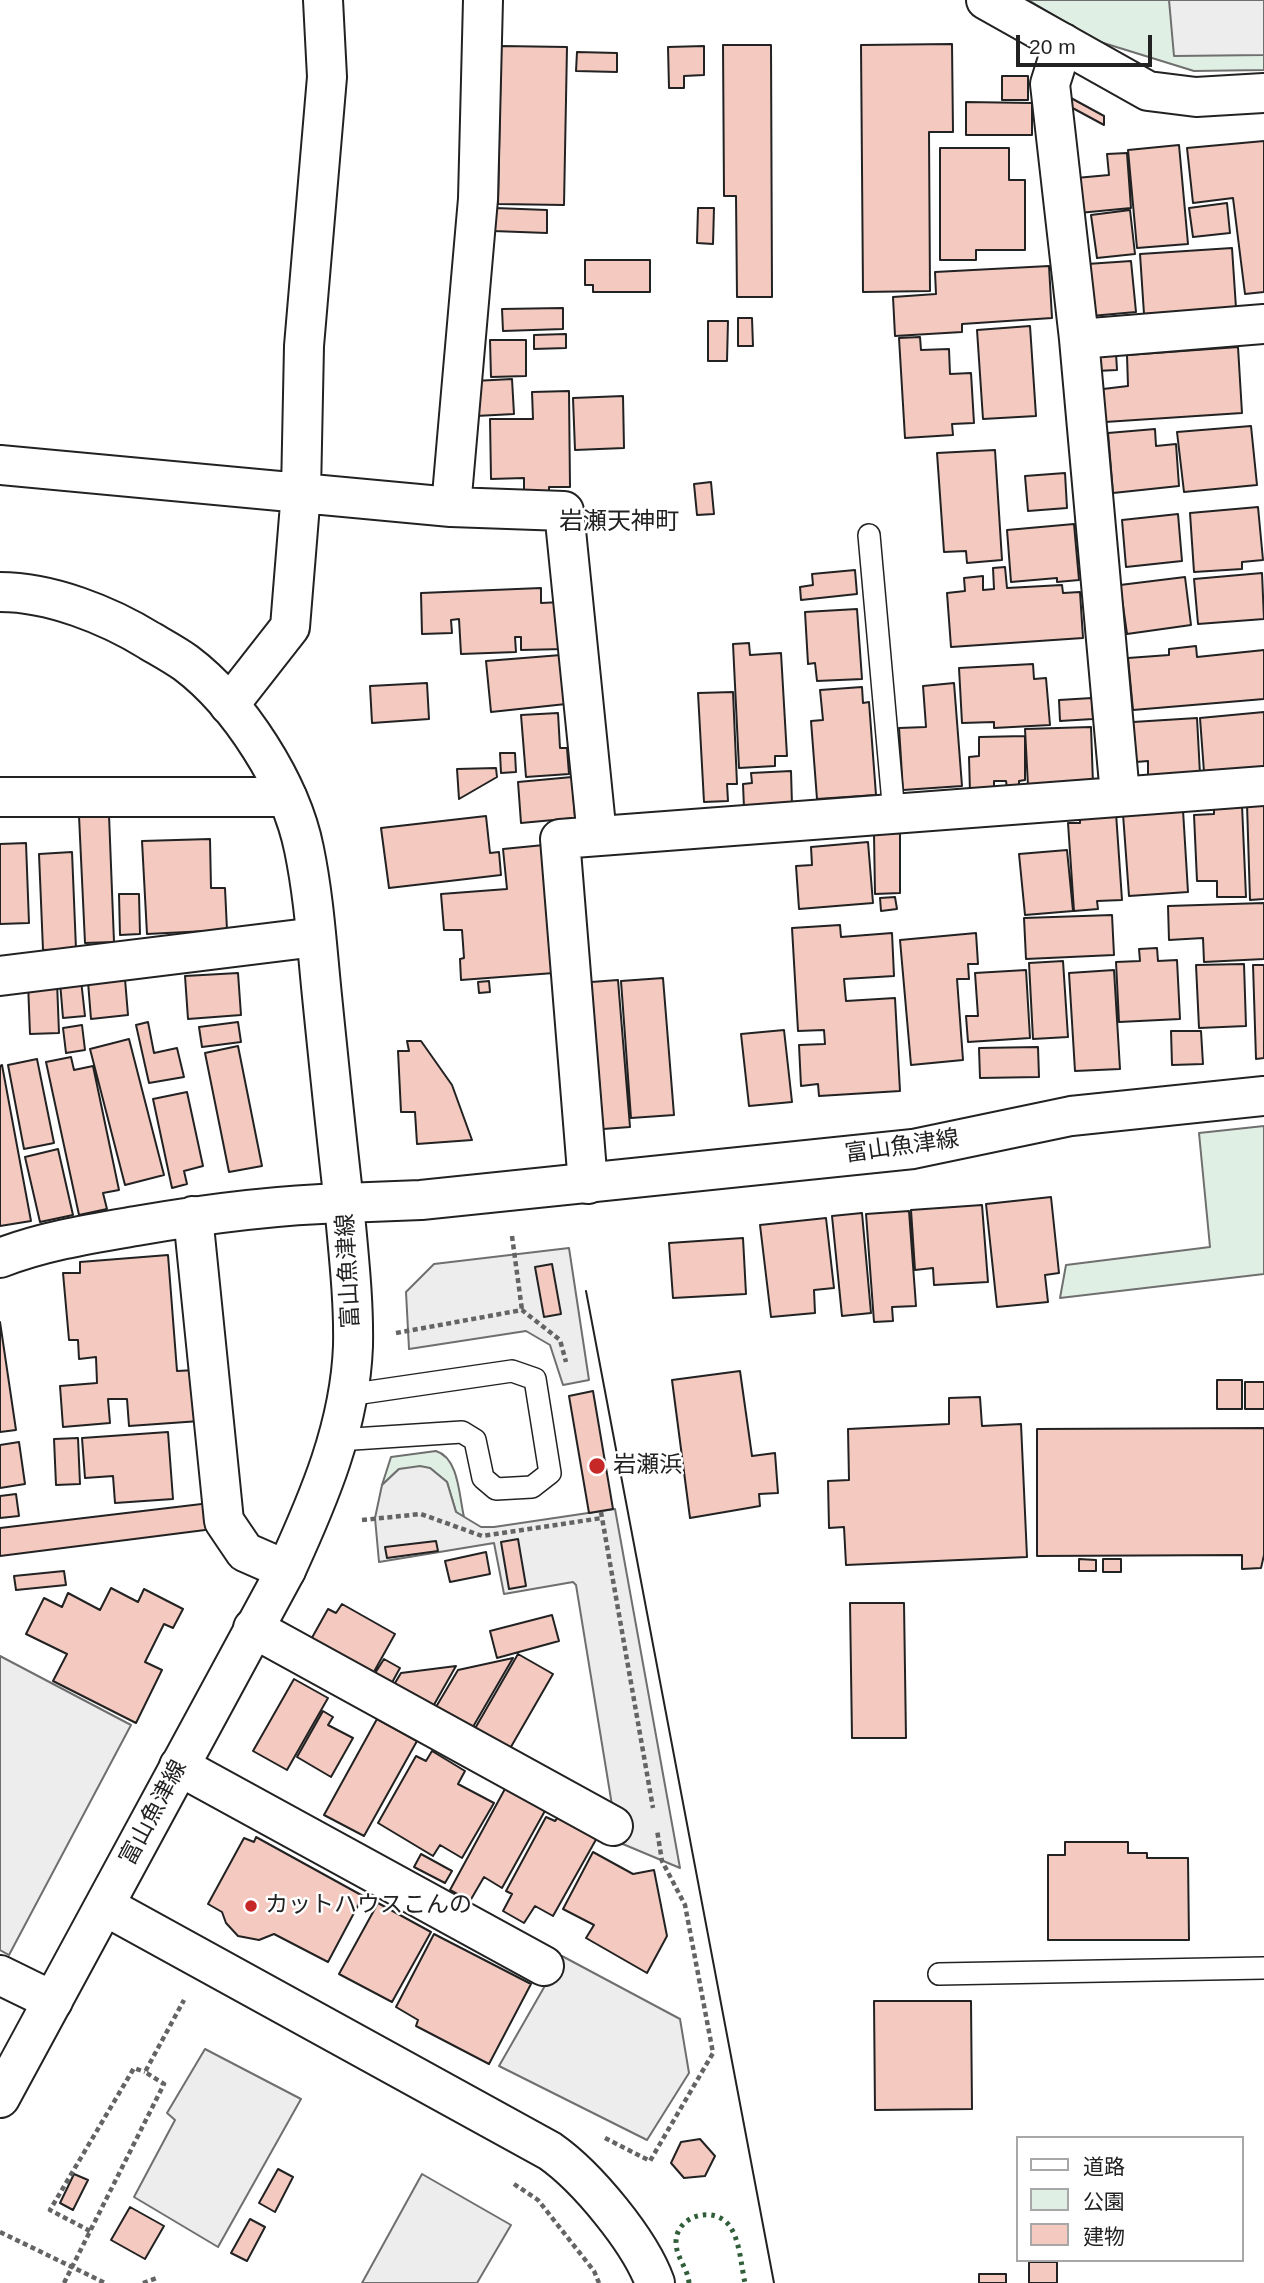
<!DOCTYPE html>
<html>
<head>
<meta charset="utf-8">
<style>
	body { margin:0 }
	#map { position:relative; width:1264px; height:2283px; overflow:hidden; background:#fff; font-family:Helvetica,"Noto Sans JP",sans-serif }
	canvas { display:block }
	.legend { position:absolute; left:1016px; top:2136px; width:228px; height:126px; box-sizing:border-box; background:#fff; border:2px solid #a7a7a7; margin:0; padding:9px 12px; list-style:none; font-size:21px; color:#222 }
	.legend li { display:flex; align-items:center; gap:14px; height:35px }
	.legend b { width:35px; border:2px solid #a7a7a7 }
	.scale { position:absolute; left:1016px; top:35px; width:136px; height:32px; box-sizing:border-box; border:4px solid #222; border-top:0; padding-left:9px; font-size:21px; line-height:24px; white-space:nowrap; color:#222; -webkit-text-stroke:5px #fff; paint-order:stroke }
</style>
</head>
<body>
<div id="map">
<canvas width="1264" height="2283"></canvas>
<ul class="legend">
<li><b style="height:9px;background:#fff"></b>道路</li>
<li><b style="height:19px;background:#e0efe3"></b>公園</li>
<li><b style="height:19px;background:#f3c9c0"></b>建物</li>
</ul>
<div class="scale">20 m</div>
</div>
<script>
const g = document.querySelector('canvas').getContext('2d');
g.lineJoin = 'round';
function paint(path, color) { g.fillStyle = color; g.fill(path, 'evenodd'); }
function strokePath(path, color, width, dash) { g.strokeStyle = color; g.lineWidth = width; g.lineCap = dash ? 'butt' : 'round'; g.setLineDash(dash || []); g.stroke(path); }
function drawText(font, color, halo, rows, align = 'center') {
  g.font = font + ' Helvetica,"Noto Sans JP",sans-serif'; g.lineWidth = 5; g.setLineDash([]); g.textBaseline = 'middle'; g.strokeStyle = halo; g.fillStyle = color; for (const [text, x, y, turn = 0] of rows) {
    g.save(); g.translate(x, y); g.rotate((+turn || 0) * Math.PI / 180); g.textAlign = isNaN(turn) ? turn : align; if (halo) g.strokeText(text, 0, 0); g.fillText(text, 0, 0); g.restore();
  }
}
const green = new Path2D(`
	M1028,0H1264V70L1194,71L1097,41Z
	M1264,1126V1274L1060,1298L1066,1265L1210,1247L1199,1133Z
	M436,1451C459,1458 459,1496 464,1517L456,1512L447,1482L430,1468L399,1469L382,1485L391,1457Z`);
paint(green, '#e0efe3');
strokePath(green, '#6f6f6f', 2);
const parking = new Path2D(`
	M1169,0H1264V55L1174,56Z
	M569,1248L589,1380L563,1385L550,1345L526,1331L409,1349L406,1292L434,1264Z
	M420,1466L430,1468L447,1482L456,1512L481,1527H494L615,1509L680,1868L618,1842L576,1585L573,1582L504,1594L494,1543L379,1562L375,1518L382,1485L399,1469Z
	M0,1656L131,1725L9,1955L0,1950Z
	M562,1956L680,2019L689,2073L647,2140L499,2066Z
	M205,2049L301,2099L218,2247L134,2197L175,2120L167,2113Z
	M422,2174L511,2225L477,2283H362Z`);
paint(parking, '#ededed');
strokePath(parking, '#6f6f6f', 2);
const building = new Path2D(`
	M952,44L953,132H929L930,291L863,292L861,45Z
	M723,45H771L772,297H737L736,196H724Z
	M501,46L567,47L564,205L498,204Z
	M704,46V75L684,76V88H669L668,47Z
	M577,52L617,53V72L576,71Z
	M1002,76H1028V100H1002Z
	M1071,98L1104,116V125L1067,105Z
	M966,102L1032,103V135H966Z
	M1264,141V292L1245,294L1233,198L1193,203L1187,148Z
	M1179,145L1188,244L1137,248L1128,150Z
	M940,148H1009V180H1025V250H976V260H940Z
	M1127,153L1131,208L1079,213L1076,178L1109,175L1107,154Z
	M1227,203L1230,233L1193,237L1189,208Z
	M495,208L547,210V233L493,231Z
	M698,208H714L713,244L697,243Z
	M1130,210L1135,254L1097,258L1091,215Z
	M1232,248L1236,308L1144,314L1140,254Z
	M585,260H650V292H593V285H585Z
	M1131,261L1136,312L1091,316L1087,264Z
	M1049,266L1052,318L962,324V332L895,336L893,297L936,294L935,272Z
	M563,308V329L503,331L502,309Z
	M738,318H752L753,346H738Z
	M708,321H728L727,361H708Z
	M1030,326L1036,416L983,419L977,330Z
	M566,334V348L534,349V335Z
	M920,337L921,350L949,349L950,374L971,373L974,423L952,424L953,435L905,438L899,338Z
	M490,340H526V376L491,377Z
	M1238,347L1242,413L1105,422L1103,389L1128,386L1127,355Z
	M1116,353L1117,370L1096,371L1095,354Z
	M512,379L514,414L476,416L474,381Z
	M569,391L570,487H549V495H524V478L491,479L490,419H533L532,392Z
	M623,396L624,448L575,450L573,398Z
	M1251,426L1257,485L1184,492L1177,432Z
	M1155,429L1156,446L1176,444L1179,486L1113,493L1108,433Z
	M995,450L1002,560L967,563L966,551L944,552L937,453Z
	M1065,473L1067,508L1028,511L1025,476Z
	M711,482L714,514L697,515L694,484Z
	M1258,507L1263,560L1242,562V569L1194,572L1190,513Z
	M1178,514L1182,561L1126,567L1122,520Z
	M1074,524L1079,580L1057,582V578L1011,582L1007,530Z
	M1005,567L1007,588L1062,585L1063,593L1080,592L1083,638L951,647L947,593L965,591L964,578L983,576V590L994,589L993,568Z
	M855,570L857,594L801,600L800,587L813,585L812,574Z
	M1262,573L1264,619L1198,624L1194,579Z
	M1185,577L1191,625L1127,634L1120,585Z
	M541,588V603L562,602L564,649L521,650V637H515L516,652L461,654L459,619L451,620L452,633L422,634L421,593Z
	M857,609L862,679L817,681L815,663L808,664L805,612Z
	M749,643L750,655L781,653L787,756H775V766L739,768L733,644Z
	M1196,646L1197,657L1264,650V699L1133,710L1128,658L1169,655V649Z
	M561,655L566,704L491,712L486,661Z
	M1033,664L1034,679L1046,678L1050,725L994,728V722L962,723L959,668Z
	M427,683L429,719L372,723L370,686Z
	M954,683L962,786L903,790L899,728L926,727L923,686Z
	M862,687L863,703L869,702L876,795L817,799L811,721L823,720L820,690Z
	M733,692L737,784H727L728,801L704,802L698,693Z
	M1092,698L1093,719L1060,721L1059,700Z
	M1264,712V768L1204,772L1200,718Z
	M558,713L560,748H567L569,774L526,777L521,715Z
	M1197,718L1200,774L1148,779V761L1136,762L1133,722Z
	M1091,727L1093,784L1028,786L1025,729Z
	M1025,736V780L1019,781V788H1007L1006,781H994V793H970L969,757L979,756V737Z
	M500,753H515L516,772L501,773Z
	M496,768L497,777L459,799L457,769Z
	M791,771L792,805L744,808L743,784L752,783L751,773Z
	M572,777L575,818L521,823L518,782Z
	M1264,803V899L1250,900L1247,804Z
	M1214,805H1242L1246,897H1217V881H1197L1194,815L1214,814Z
	M1183,810L1188,892L1129,896L1123,814Z
	M1116,813L1122,900L1097,901L1098,909L1074,911L1068,823H1080V815Z
	M109,815L114,942L85,943L79,816Z
	M486,816L490,853L499,852L501,875L389,888L381,828Z
	M900,833V893L875,894L874,834Z
	M210,839L211,888H225L227,930L147,934L142,841Z
	M868,842L873,903L799,909L796,866L812,865L811,847Z
	M26,843L29,923L0,924V844Z
	M544,845L554,973L461,980L460,959L464,958L462,930H444L441,894L507,889L503,849Z
	M1067,850L1073,911L1025,915L1019,854Z
	M72,852L76,949L43,950L39,854Z
	M119,894H139L140,934L120,935Z
	M895,897L897,909L881,911L880,898Z
	M1264,903V959L1204,962L1203,938L1169,940L1168,906Z
	M1112,915L1114,955L1026,959L1024,918Z
	M840,925L841,937L892,933L894,976L844,979L846,1001L895,998L900,1091L819,1096L818,1084L801,1086L799,1045L825,1044L824,1030L798,1031L792,928Z
	M976,933L978,964H968L969,979H957L963,1060L911,1065L900,940Z
	M1157,948L1158,961L1177,960L1180,1019L1119,1022L1116,962L1140,961L1139,949Z
	M1063,961L1068,1037L1033,1039L1029,963Z
	M1244,964L1246,1026L1199,1028L1196,965Z
	M1253,965H1264V1058L1256,1059Z
	M1026,970L1030,1038L968,1042L966,1016H978L975,973Z
	M1114,970L1120,1069L1075,1071L1069,973Z
	M238,973L241,1015L188,1019L185,976Z
	M663,978L674,1115L631,1118L621,981Z
	M125,979L128,1015L91,1019L88,982Z
	M81,980L85,1016L63,1018L60,982Z
	M618,980L630,1127L603,1129L591,982Z
	M489,981L490,992L479,993L478,982Z
	M57,982L59,1033L30,1034L28,983Z
	M148,1022L154,1053L177,1048L184,1077L149,1083L136,1025Z
	M238,1022L241,1042L202,1047L199,1027Z
	M82,1025L85,1050L66,1053L63,1028Z
	M784,1030L792,1102L749,1106L741,1034Z
	M1171,1031H1201L1203,1064L1172,1065Z
	M129,1039L164,1175L125,1185L90,1049Z
	M407,1041H421L452,1085L472,1140L417,1144L415,1112H401L398,1051H409Z
	M238,1046L262,1166L229,1172L205,1053Z
	M1038,1047L1039,1077L980,1078L979,1048Z
	M71,1057L74,1070L93,1066L119,1190L103,1193L107,1209L79,1215L46,1062Z
	M37,1059L54,1143L24,1149L8,1065Z
	M2,1065L31,1221L0,1226V1066Z
	M187,1092L203,1166L184,1171L187,1184L172,1188L153,1099Z
	M58,1149L73,1215L40,1222L25,1157Z
	M1051,1197L1059,1273L1045,1275L1048,1302L997,1307L986,1204Z
	M982,1205L988,1282L934,1285L933,1268L915,1270L911,1210Z
	M909,1211L916,1306L892,1307L893,1321L874,1322L866,1214Z
	M862,1213L871,1313L842,1316L832,1216Z
	M826,1218L834,1288L814,1290L815,1313L771,1317L760,1225Z
	M743,1238L746,1294L673,1298L669,1243Z
	M168,1255L177,1371L196,1370L200,1421L129,1426L127,1399H108L110,1423L63,1427L60,1386L97,1383L96,1357L79,1359L78,1340H69L63,1273H80V1262Z
	M552,1264L561,1314L544,1317L535,1267Z
	M0,1322L16,1430L0,1432Z
	M740,1371L752,1456L775,1453L778,1493L759,1494L760,1506L690,1518L672,1380Z
	M1217,1380H1242V1409H1217Z
	M1245,1382H1264V1409H1245Z
	M593,1391L613,1509L589,1513L569,1396Z
	M980,1397L982,1426L1021,1424L1027,1557L846,1565L844,1527L829,1528L828,1481L849,1480L848,1429L949,1424V1398Z
	M1264,1428V1555L1261,1568L1242,1569V1555L1037,1556V1429Z
	M168,1432L173,1499L115,1503L113,1476L85,1478L82,1438Z
	M78,1438L80,1484L56,1485L54,1439Z
	M19,1442L25,1484L0,1488V1445Z
	M16,1494L19,1516L0,1518V1496Z
	M210,1503L213,1529L0,1556V1528Z
	M518,1539L526,1586L509,1589L501,1542Z
	M436,1541L438,1551L387,1558L385,1547Z
	M486,1552L490,1574L450,1582L445,1561Z
	M1079,1559L1096,1560V1571H1079Z
	M1103,1559H1121V1572H1103Z
	M64,1571L66,1585L16,1590L14,1576Z
	M111,1588L138,1602L144,1589L183,1609L173,1628L164,1624L145,1662L162,1670L136,1723L53,1681L67,1654L26,1634L44,1598L62,1607L68,1593L100,1610Z
	M850,1603H904L906,1738H852Z
	M342,1604L395,1634L371,1677L309,1643L328,1609L336,1613Z
	M552,1615L559,1641L497,1658L490,1631Z
	M518,1654L553,1674L508,1752L473,1732Z
	M513,1658L470,1732L433,1712L458,1670Z
	M384,1659L400,1668L389,1688L372,1678Z
	M456,1666L431,1710L392,1688L401,1673Z
	M294,1679L328,1698L287,1770L253,1751Z
	M323,1711L333,1717L328,1725L353,1738L331,1777L297,1757Z
	M377,1719L417,1741L364,1836L324,1815Z
	M432,1751L465,1771L458,1784L494,1803L462,1858L440,1845L433,1856L378,1823L416,1756L426,1761Z
	M506,1787L546,1809L502,1888L484,1877L470,1901L450,1890Z
	M560,1815L598,1836L553,1916L535,1906L524,1923L503,1911L512,1894L506,1891L546,1817L555,1821Z
	M256,1837L363,1896L328,1962L274,1934L259,1940L238,1936L226,1923L222,1912L208,1904L244,1838L254,1842Z
	M1065,1842H1128V1853H1147V1858H1188L1189,1940H1048V1855H1065Z
	M593,1852L633,1874L654,1870L667,1936L647,1973L586,1938L594,1925L563,1909Z
	M421,1854L452,1871L445,1883L414,1867Z
	M378,1903L431,1932L392,2002L339,1974Z
	M434,1934L531,1984L489,2064L416,2026L418,2020L396,2007Z
	M874,2001H971L972,2109L875,2110Z
	M700,2139L715,2156L705,2176L684,2178L671,2163L681,2142Z
	M278,2169L293,2177L275,2212L259,2203Z
	M74,2174L88,2180L73,2210L60,2203Z
	M130,2207L164,2226L145,2259L111,2240Z
	M250,2219L265,2227L247,2261L231,2253Z
	M1029,2262H1057V2283H1029Z
	M979,2274H1006V2283H979Z`);
paint(building, '#f3c9c0');
strokePath(building, '#222', 2);
const service = new Path2D(`
	M869,535L894,814
	M338,1440L462,1432L475,1440L483,1478L496,1489L532,1487L550,1473L535,1379L512,1371L348,1395
	M939,1974L1264,1968`);
const minor = new Path2D(`
	M1063,43L1050,84L1079,339
	M0,465L451,507L478,199L483,0
	M451,507L564,511L597,836
	M229,705L290,627L301,492L304,346L327,77L323,0
	M1120,795L1079,339L1264,324
	M0,797H287
	M0,976L316,937
	M588,1184L560,839L1264,786
	M193,1216L224,1521L245,1552L286,1570
	M0,1258C44,1241 89,1234 136,1226C205,1214 273,1205 344,1203
	M253,1628L613,1826
	M179,1766L544,1966
	M0,1975L53,2001`);
const tertiary = new Path2D(`
	M986,0L1148,91L1196,97L1264,93
	M0,592C50,592 108,615 150,641C162,648 175,655 186,663C239,703 291,784 304,849C314,897 317,947 322,996C329,1065 336,1134 344,1203
	M105,1906L550,2151C587,2177 640,2241 655,2283`);
const primary = new Path2D(`
	M0,2098L286,1570C319,1498 350,1426 353,1346C354,1298 348,1250 344,1203L421,1200L913,1149L1071,1116L1264,1096`);
strokePath(service, '#222', 24);
strokePath(minor, '#222', 42);
strokePath(tertiary, '#222', 42);
strokePath(primary, '#222', 42);
strokePath(new Path2D(`
	M512,1236L522,1310
	M396,1333L522,1310L560,1340L566,1362
	M601,1512L653,1808
	M362,1520L421,1514L482,1536L602,1518
	M605,2138L650,2161L713,2053L685,1905L662,1861L657,1830
	M514,2184L538,2200L594,2271L599,2283
	M90,2231L50,2210L134,2068L145,2072
	M0,2232L105,2283
	M64,2283L164,2084L145,2072L184,2000
	M143,2283L157,2278`), '#646464', 4.5, [5, 3.5]);
strokePath(service, '#fff', 21);
strokePath(minor, '#fff', 38);
strokePath(tertiary, '#fff', 38);
strokePath(primary, '#fff', 38);
strokePath(new Path2D(`
	M586,1291L774,2283`), '#222', 2);
strokePath(new Path2D(`
	M689,2283C688,2268 676,2258 676,2242C676,2216 713,2205 729,2225C740,2240 741,2265 745,2283`), '#2f5e38', 5, [3.5, 5]);
for (const [x, y, r, color] of [
	[597,1466,9,"#c62828"],
	[251,1906,7,"#c62828"]
]) { const dot = new Path2D(); dot.arc(x, y, r, 0, 2 * Math.PI); g.fillStyle = color; g.fill(dot); strokePath(dot, '#fff', 2.5); }
drawText('23px', '#222', '#fff', [
	["富山魚津線",902,1147,-8],
	["富山魚津線",349,1271,-93],
	["富山魚津線",154,1813,-62]
]);
drawText('23px', '#222', '#fff', [
	["岩瀬浜",613,1466],
	["カットハウスこんの",265,1906]
], 'left');
drawText('24px', '#222', '#fff', [
	["岩瀬天神町",619,522]
]);
</script>
</body>
</html>
